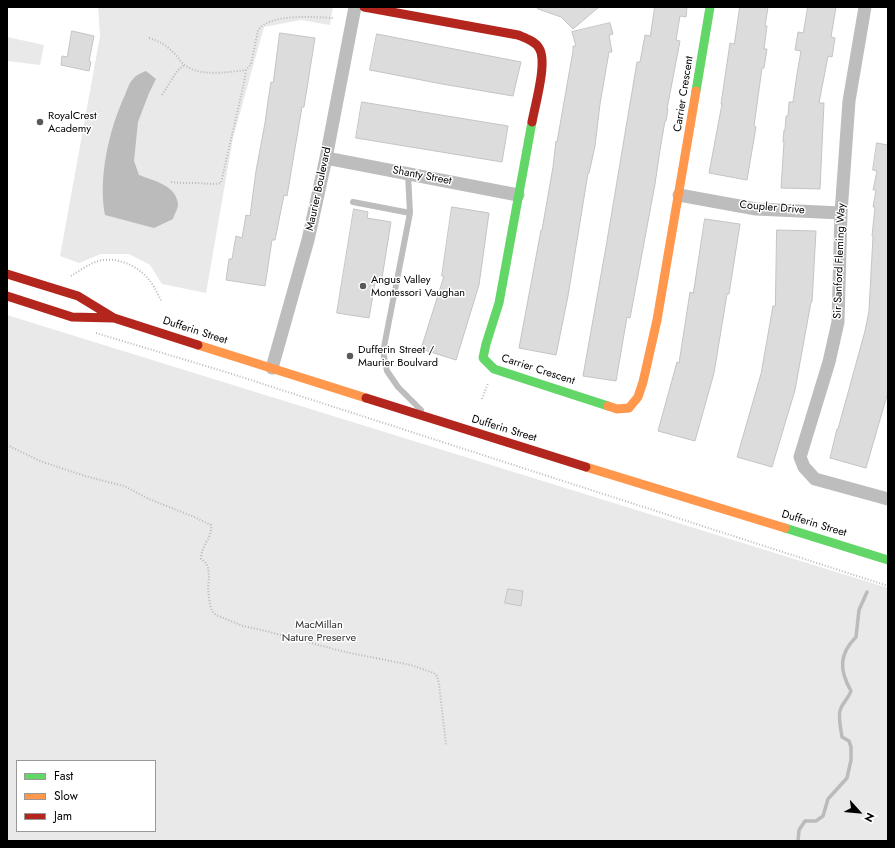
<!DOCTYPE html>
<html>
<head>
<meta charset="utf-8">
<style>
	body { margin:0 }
	#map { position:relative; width:895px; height:848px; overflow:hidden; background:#fff; font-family:Jost,sans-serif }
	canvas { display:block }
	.frame { position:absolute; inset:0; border:8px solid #000; pointer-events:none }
	.legend { position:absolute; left:16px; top:760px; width:140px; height:72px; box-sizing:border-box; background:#fff; border:1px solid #999; margin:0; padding:5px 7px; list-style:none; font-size:12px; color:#000 }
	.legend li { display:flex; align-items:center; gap:8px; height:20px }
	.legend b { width:20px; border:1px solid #999 }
	.north { position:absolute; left:839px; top:792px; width:40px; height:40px; -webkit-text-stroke:3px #fff; paint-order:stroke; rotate:117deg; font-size:11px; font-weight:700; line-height:16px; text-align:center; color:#000 }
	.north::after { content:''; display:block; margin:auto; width:14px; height:18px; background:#000; clip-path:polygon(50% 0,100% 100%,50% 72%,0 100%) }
</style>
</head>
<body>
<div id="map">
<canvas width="895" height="848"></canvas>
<div class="frame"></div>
<ul class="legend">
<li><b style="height:5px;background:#63d668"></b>Fast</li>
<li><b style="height:5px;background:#ff974d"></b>Slow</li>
<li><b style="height:5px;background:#b3261e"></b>Jam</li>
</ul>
<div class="north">N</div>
</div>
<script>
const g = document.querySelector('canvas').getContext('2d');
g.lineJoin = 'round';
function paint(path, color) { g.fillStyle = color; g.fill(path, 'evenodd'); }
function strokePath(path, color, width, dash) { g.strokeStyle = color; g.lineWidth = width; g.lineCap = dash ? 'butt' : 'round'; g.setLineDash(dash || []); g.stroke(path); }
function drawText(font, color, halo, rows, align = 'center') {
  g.font = font + ' Jost,sans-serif'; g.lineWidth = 3; g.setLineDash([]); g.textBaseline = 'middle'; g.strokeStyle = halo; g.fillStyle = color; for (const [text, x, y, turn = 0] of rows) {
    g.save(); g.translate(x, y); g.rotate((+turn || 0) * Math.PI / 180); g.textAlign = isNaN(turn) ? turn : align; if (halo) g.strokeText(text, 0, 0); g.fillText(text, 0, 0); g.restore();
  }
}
paint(new Path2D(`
	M98,7H333L330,25L301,20L264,27L233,138L206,293L162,284L150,265L129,254H101L79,263L60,256L100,36Z
	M7,37L44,45L40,65L7,61Z
	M7,315L888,588V841H7ZM17,761H155V831H17Z`), '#e9e9e9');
paint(new Path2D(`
	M146,71L156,79L149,93L138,122L134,161L139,175C154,181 176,185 178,204C178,209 174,215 173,219L154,228L105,215C98,178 109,129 125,95C127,90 129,83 133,79C136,75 141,73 146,71Z`), '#bbb');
strokePath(new Path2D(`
	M798,841L799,830L805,821H816L823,816L828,799L847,778L851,760V747L849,741L842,737C841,729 837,715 841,708C844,701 848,699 851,691C839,670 839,654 856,637L859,610L867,592`), '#bbb', 3.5);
const building = new Path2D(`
	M538,7H599L573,29L561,17L538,9Z
	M655,7H687L686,17L680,16L676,40L680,41L667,109H668L666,121H665L660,150L655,184L630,318L627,317L616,381L583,376L607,241L637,62H640L645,35L650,36Z
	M740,7H768L765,26H767L764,49H767L764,68H762L754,126L756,127L747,180L709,173L722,104H721L730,43L734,44Z
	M808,7H836L831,37L835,38L832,57L828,56L819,103H824L820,189L781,188L784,142H783L784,130H785L786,116H788L789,102H793L797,74L801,51L795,50L798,32L803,33Z
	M610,23L613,34L609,35L612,52H609L600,104L595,146L589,173H588L568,296L556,355L519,348L541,230H542L553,167L556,141L557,142L573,51V46H576L572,32Z
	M72,31L94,36L89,61L91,62L89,71L61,65L62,56L67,57Z
	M280,33L315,38L304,107H302L287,196L284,195L275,240H272L265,286L226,280L229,259H232L236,236L242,238L246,215L250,216L256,171L265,123L268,101L271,82H273Z
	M377,34L521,62L513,96L442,84L370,70Z
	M362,102L508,126L502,162L356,138Z
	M877,143L888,145V392L866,468L830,458L837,429H838L865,331L869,311L873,236H872L875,207H873L876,190H873L877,171L873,170Z
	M452,207L489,213L479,285L456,360L421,349L444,276H442Z
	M354,209L368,212L367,218L391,222L382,278L376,277L369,318L337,313Z
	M705,219L740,224L729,294H727L714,373L695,441L658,431L677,362L679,363L690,292L693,293Z
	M777,230L816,231L812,302H811L795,390L772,467L737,457L761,374L773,306H775Z
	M508,589L523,591L521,606L505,603Z`);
paint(building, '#dcdcdc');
strokePath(building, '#c4c4c4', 1);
strokePath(new Path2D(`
	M149,38C160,41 167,46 175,54C179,58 181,63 186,66C202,77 228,72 246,70
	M162,95L177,71L184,65
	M171,182C179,183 186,183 194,183C204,183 211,185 221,183L244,83L246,70L251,64L258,31C267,13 315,17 333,18
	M71,276C79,271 89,264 98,261C117,256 139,266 150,281C155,287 158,295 162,302
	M96,333L229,373L888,586
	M482,399L488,383
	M7,445L40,461L85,476L124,486L149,499L192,516L211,525C213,537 201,545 201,559L206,563L208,567L209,576L208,590L210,604L212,611L216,615L243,626L266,631L345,652L411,665L434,673L437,676L439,684L446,745`), '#b8b8b8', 2, [1, 2]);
strokePath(new Path2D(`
	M408,174L410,213L383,352L387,371L398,387L421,410
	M353,202L410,213`), '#bdbdbd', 6);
strokePath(new Path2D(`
	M865,7L849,101L841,213L838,322L829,362L800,457L804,467L815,479L888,499
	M326,158L518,195
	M679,195L756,209L841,213
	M272,368L308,240L326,158L355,7`), '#bdbdbd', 13);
strokePath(new Path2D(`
	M696,91L710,7
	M532,122L499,303L486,344L483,358L494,369L608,406
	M785,528L888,560`), '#63d668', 9);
strokePath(new Path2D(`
	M198,345L366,398
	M608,406L617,409L629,408L638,397L643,382L657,320L696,91
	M586,467L785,528`), '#ff974d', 9);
strokePath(new Path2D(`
	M364,7L518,35C525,38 535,41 539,48C548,61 535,105 532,122
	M7,274L78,296L114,318L198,345
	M7,296L72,317L113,318
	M366,398L586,467`), '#b3261e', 9);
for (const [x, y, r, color] of [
	[40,122,4,"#595959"],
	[363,286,4,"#595959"],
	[350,356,4,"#595959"]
]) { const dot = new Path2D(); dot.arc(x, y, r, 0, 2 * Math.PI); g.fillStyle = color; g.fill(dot); strokePath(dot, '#fff', 1.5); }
drawText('11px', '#000', '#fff', [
	["Carrier Crescent",684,94,-81],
	["Shanty Street",422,176,11],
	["Maurier Boulevard",319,189,-78],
	["Coupler Drive",772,208,5],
	["Sir Sanford Fleming Way",840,261,-88],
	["Dufferin Street",195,331,18],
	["Carrier Crescent",538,370,18],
	["Dufferin Street",504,429,17],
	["Dufferin Street",814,524,17]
]);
drawText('11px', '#000', '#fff', [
	["RoyalCrest",48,116],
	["Academy",48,129],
	["Angus Valley",371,280],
	["Montessori Vaughan",371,293],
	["Dufferin Street /",358,350],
	["Maurier Boulvard",358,363]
], 'left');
drawText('11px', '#2e2e2e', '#fff', [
	["MacMillan",319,625],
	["Nature Preserve",319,638]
]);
</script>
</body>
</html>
